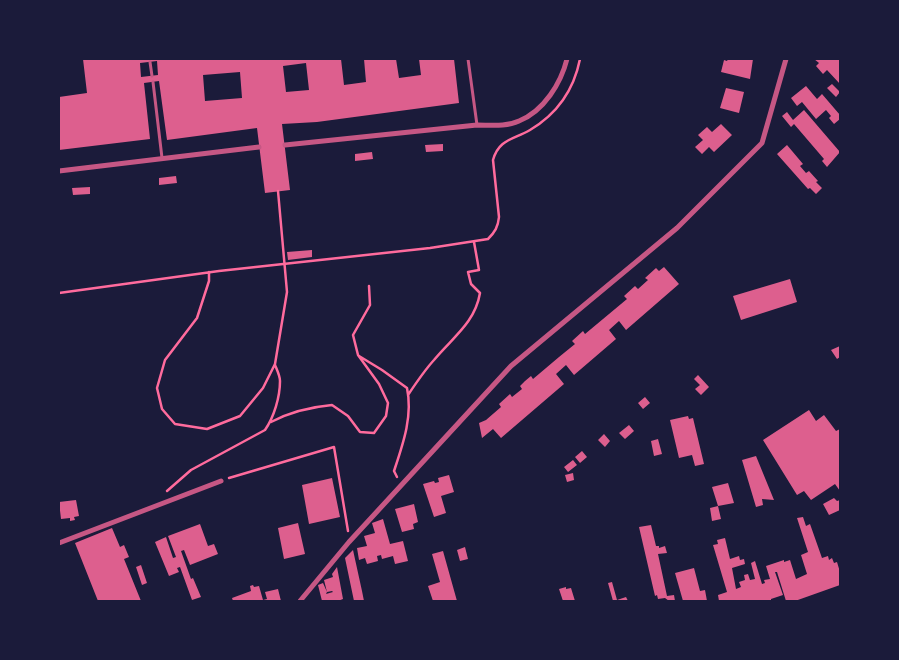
<!DOCTYPE html>
<html>
<head>
<meta charset="utf-8">
<style>
	body { margin:0 }
	#map { position:relative; width:899px; height:660px; overflow:hidden; background:#1b1b3a; font-family:Literata,serif }
	canvas { display:block }
	.frame { position:absolute; inset:0; border:60px solid #1b1b3a; pointer-events:none }
</style>
</head>
<body>
<div id="map">
<canvas width="899" height="660"></canvas>
<div class="frame"></div>
</div>
<script>
const g = document.querySelector('canvas').getContext('2d');
g.lineJoin = 'round';
function paint(path, color) { g.fillStyle = color; g.fill(path, 'evenodd'); }
function strokePath(path, color, width, dash) { g.strokeStyle = color; g.lineWidth = width; g.lineCap = dash ? 'butt' : 'round'; g.setLineDash(dash || []); g.stroke(path); }
paint(new Path2D(`
	M83,59H341L344,85L366,82L364,59H396L399,78L421,75L419,59H454L459,103L317,122L282,124L290,190L265,193L257,128L167,140L159,81L144,83L150,139L59,150V97L87,93ZM157,61L158,75L141,77L140,63ZM306,63L309,90L286,92L283,66ZM240,72L242,98L205,101L203,75Z
	M728,59H753L750,79L721,72L724,60L727,61Z
	M814,59H840V84L827,70L823,74L816,66L819,63Z
	M832,84L840,92L836,97L827,88Z
	M806,86L817,99L822,94L840,115V119L834,124L829,118L831,116L826,110L816,119L802,102L797,106L791,98Z
	M726,88L744,92L739,113L720,108Z
	M804,110L840,152L827,167L822,161L824,159L794,124L791,127L782,116L787,112L793,120Z
	M721,124L732,135L714,152L709,147L702,154L695,147L703,140L698,135L707,127L712,132Z
	M443,144V151L426,152L425,145Z
	M787,145L803,164L800,166L806,173L809,171L818,181L816,182L822,188L816,194L810,188L808,189L777,154Z
	M372,152L373,159L355,161V154Z
	M176,176L177,183L159,185V178Z
	M90,187V194L73,195L72,188Z
	M312,250V257L288,260L287,252Z
	M664,267L679,284L626,330L619,321L609,330L616,339L574,375L566,365L556,374L564,384L501,438L493,429L482,438L479,423L486,420L501,407L499,404L510,394L512,397L522,389L520,386L525,381L531,376L533,379L559,357L575,344L572,341L583,331L585,334L627,299L624,296L635,286L638,289L648,280L645,278L656,268L659,271Z
	M790,279L797,302L741,320L733,296Z
	M840,346V357L837,359L831,350Z
	M698,375L709,387L701,395L695,389L700,385L694,379Z
	M645,397L650,403L643,409L638,403Z
	M809,410L816,421L824,415L836,431L840,429V491L835,484L811,500L804,491L797,495L763,440Z
	M688,416L689,419L693,418L704,464L695,466L692,455L679,458L670,420Z
	M629,425L634,431L625,439L619,433Z
	M604,434L610,441L605,447L598,440Z
	M658,439L662,454L654,456L651,441Z
	M582,451L587,457L580,463L575,457Z
	M756,456L774,500L762,499L763,505L756,507L742,460Z
	M573,460L577,465L568,472L564,467Z
	M573,473L574,480L567,482L565,475Z
	M449,475L454,492L441,496L446,513L434,517L423,484L434,481L435,483L439,482L438,478Z
	M332,478L340,517L309,524L302,485Z
	M728,483L734,503L718,506L721,519L712,521L710,508L718,506L712,487Z
	M834,498L837,501L840,500V510L829,515L823,504Z
	M76,500L79,516L74,517L75,520L70,521V518L61,519L59,502Z
	M414,504L418,522L413,524L414,529L402,532L395,509Z
	M803,517L806,526L810,524L822,558L828,556L829,560L832,558L834,563L837,562L840,572V585L795,601H786L777,572H775L783,595L771,599V601H719L718,595L727,592L713,545L718,544L717,540L725,538L730,559L739,556L740,560L744,559L745,564L732,568L736,589L741,587L739,582L745,580L744,575L748,574L750,580L755,579L751,563L755,561L762,584L765,583L764,580L770,579L766,566L784,560V562L790,560L796,579L807,574L801,555L808,552L797,518Z
	M383,519L390,544L403,541L408,561L395,564L393,556L382,559L381,555L377,556L378,561L367,564L365,558L359,560L357,548L367,546L364,536L375,533L372,523Z
	M298,523L305,554L284,559L278,528Z
	M200,524L208,546L214,544L218,554L190,565L184,550L181,551L191,579L193,578L201,597L192,600L180,567L177,568L179,572L169,576L155,542L166,537L173,558L176,557L168,536Z
	M651,525L656,546H659V548L665,546L667,553L658,554L667,596L674,595L675,601H669L665,598L658,599L657,595L655,596L639,527Z
	M112,528L120,547L124,545L129,557L124,559L141,601H98L75,543Z
	M465,547L468,559L460,561L457,550Z
	M353,550L362,591L364,601H354L345,558Z
	M443,551L457,601H433L428,586L440,582L432,554Z
	M141,565L147,583L142,585L136,567Z
	M337,567L343,599L338,601H322L318,585L323,583L327,592L326,594L333,592L332,591L327,592L324,580L333,577L332,574Z
	M694,568L700,591L705,590L707,601H683L675,573Z
	M612,582L617,600L626,597L628,601H613L608,583Z
	M253,585L254,587L259,586L263,600L267,599L265,592L278,589L281,601H233L232,598L251,591L250,586Z
	M566,587V589L571,588L575,601H563L559,589Z`), '#dd5f8e');
strokePath(new Path2D(`
	M209,272V281L197,318L165,360L157,388L162,409L175,424L207,429L240,416L263,388L275,364L287,292L278,191
	M59,293L219,271L430,248L488,239C495,232 498,227 499,217L493,160C499,139 513,140 530,130C557,114 574,89 580,59
	M359,356L382,370L407,388C413,416 403,444 394,471L397,477
	M408,395C416,383 424,371 434,360C452,338 475,323 480,293L471,284L468,272L479,270L474,242
	M271,422C290,412 310,407 332,405L348,416L360,432L374,433L386,416L388,403L379,384L358,355L353,335L370,305L369,286
	M229,478L334,447L348,531
	M167,491L191,470L265,430C274,417 280,397 280,381C280,376 277,370 275,365`), '#ff6b9d', 2.5);
strokePath(new Path2D(`
	M468,59L477,125
	M150,62L152,76
	M153,82L162,158`), '#c65784', 3);
strokePath(new Path2D(`
	M285,145L477,125C491,125 506,127 519,121C544,111 561,83 567,59
	M59,171L259,147
	M59,543L221,481
	M300,601L349,542L511,366L677,228L762,143L786,59`), '#c65784', 5);
</script>
</body>
</html>
